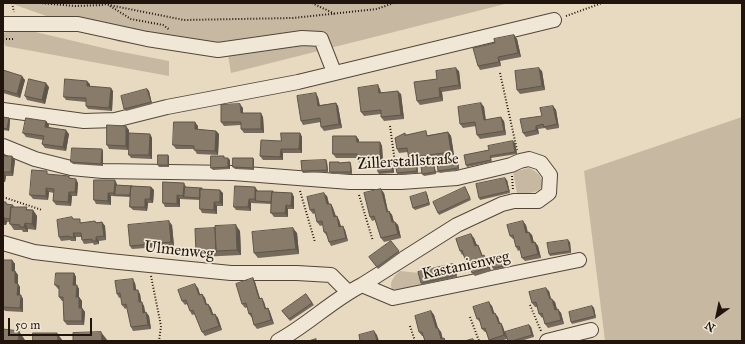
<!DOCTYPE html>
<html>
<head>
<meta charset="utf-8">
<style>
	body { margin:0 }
	#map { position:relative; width:745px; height:344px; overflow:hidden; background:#e8dac0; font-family:"IM FELL Great Primer",serif }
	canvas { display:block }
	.frame { position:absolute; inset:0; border:4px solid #21140c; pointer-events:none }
	.north { position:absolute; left:697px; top:296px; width:40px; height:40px; -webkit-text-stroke:3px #f0e7d6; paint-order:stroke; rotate:213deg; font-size:11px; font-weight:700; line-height:16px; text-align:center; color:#21140c }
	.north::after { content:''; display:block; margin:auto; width:14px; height:18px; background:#21140c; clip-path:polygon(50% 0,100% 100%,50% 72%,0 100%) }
	.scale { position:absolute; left:8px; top:318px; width:84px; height:18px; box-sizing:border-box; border:2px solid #21140c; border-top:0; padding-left:5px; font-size:12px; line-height:14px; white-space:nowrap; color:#21140c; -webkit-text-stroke:3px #f0e7d6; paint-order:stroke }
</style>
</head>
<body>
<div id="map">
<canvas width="745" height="344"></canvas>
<div class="frame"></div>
<div class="north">N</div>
<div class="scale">50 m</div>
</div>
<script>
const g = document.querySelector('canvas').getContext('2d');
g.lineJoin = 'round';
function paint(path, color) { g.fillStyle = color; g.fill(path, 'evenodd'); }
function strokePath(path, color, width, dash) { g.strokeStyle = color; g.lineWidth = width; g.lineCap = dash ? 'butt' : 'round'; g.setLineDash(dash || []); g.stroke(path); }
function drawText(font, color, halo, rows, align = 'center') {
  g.font = font + ' "IM FELL Great Primer",serif'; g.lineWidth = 3.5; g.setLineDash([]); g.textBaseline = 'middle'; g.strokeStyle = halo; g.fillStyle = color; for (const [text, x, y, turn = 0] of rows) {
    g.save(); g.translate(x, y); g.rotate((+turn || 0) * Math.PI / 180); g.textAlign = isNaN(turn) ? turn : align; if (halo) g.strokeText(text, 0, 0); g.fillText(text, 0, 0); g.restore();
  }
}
paint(new Path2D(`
	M10,3H509L231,73L228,55L119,42Z
	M14,27L112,50L169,61V76L5,46L3,34Z
	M742,117V341H605L584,171Z
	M529,168C537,171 549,182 539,190C533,194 524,193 517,193L513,172Z
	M400,271L419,273L422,285L393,292C388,283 393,277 400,271Z`), '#c6b8a1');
const minor = new Path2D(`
	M3,24H78L147,39L218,50L302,38L321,39L334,72
	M3,110L84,121L115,120L167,107L298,82L554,20
	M3,146L35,159L71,168L103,171L233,173L350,182H401L457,178L511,165L520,161L529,159L541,163L550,175L549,193L538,201H514L502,204L457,225L362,285C332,300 308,325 278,341
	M3,243L34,252L109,261L231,273H297L331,275L348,292
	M362,285L393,298L579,260
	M547,341L591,330`);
strokePath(minor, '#534639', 16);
strokePath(new Path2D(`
	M12,3L14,12
	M39,3L75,6L104,5
	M99,3L184,20L293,18L377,9L394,3
	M312,3L335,14
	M110,6L131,19L163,25L170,30
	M566,16L602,3
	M3,39H13
	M500,73L517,150
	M390,126L396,170
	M512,176L513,190
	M300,191L315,242
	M359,195L373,241
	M3,197L42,210
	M151,276L161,326L159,341
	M530,305L541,331
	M470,317L479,341
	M410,326L415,341`), '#21140c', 2, [1, 2]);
strokePath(minor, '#f0e7d6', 14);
paint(new Path2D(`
	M514,35L517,39L521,57L500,61L501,66L480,70L478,66L495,43Z
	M3,70L25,80L20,98L3,93Z
	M459,71L461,89L442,92L443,101L420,105L417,101L437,79Z
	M542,71L545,90L520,94L517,90Z
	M90,84V86L113,91L112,111L88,109L86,106V102L66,100L64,97Z
	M49,87L45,104L27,100L25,96Z
	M147,89L149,91L152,104L126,111L124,109Z
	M380,89L381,92L401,94L404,119L384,121L381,117V114L364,116L361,112Z
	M318,97L320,105L336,103L338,106L342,128L324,131L321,127V122L303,125L301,121Z
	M481,103L484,107L486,120L504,121L506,135L480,139L477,135L476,126L463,128L460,124Z
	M553,106L556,110L559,128L547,130L545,128L538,129L539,134L526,137L523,133Z
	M243,108V113L263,117L264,133H244L241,129V125L224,126L221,122Z
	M3,117L9,118L10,120L9,131L3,130Z
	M46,121L49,125L48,127L69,134L66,151L45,148L42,144L43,140L26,137L23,133Z
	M198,126V130L216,131L219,134L218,155L197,154L194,149H176L173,145Z
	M129,130L128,150L109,149L107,145Z
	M448,132L451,136L454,155L428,159L429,162L433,161L434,163L436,174L424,176L422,174L420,160L417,161L418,173L398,175L397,173L410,161L409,159L408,152L399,153L397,149L405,133L406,135H429Z
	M300,133L302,137V153H283V160H263L260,156L281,141Z
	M150,134L152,138V159L131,158L129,155Z
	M356,136L359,140V142H380L382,146L383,162L393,163L394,173L379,174L378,172L377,163L360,164L357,160V158H336L333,154Z
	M515,143L517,154L491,158L492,162L467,167L466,165L489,150Z
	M103,151V166L73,164L71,162Z
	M3,152L6,156L15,160L13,176H6L5,182H3Z
	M168,155L169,157V167H159L158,165Z
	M225,158L230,160V169L213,170L211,168Z
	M253,158L254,160V170L235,169L233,167Z
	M457,158L458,160L459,170L440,173L438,171Z
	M326,160L327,162L328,172L303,173L302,171Z
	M339,162L340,163L350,162L351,164L352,174H332L330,172Z
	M49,175L71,178L78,183L77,196H72L71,206L56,205L53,201L54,193L49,192L48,200L33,199L30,195Z
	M507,180L510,193L480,200L479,198Z
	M117,184V185L151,187L154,190L153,203H148L147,211L133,210L130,207V197L111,196V205L96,204L94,200Z
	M186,187L202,189L223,193V206H217V214L202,213L200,209V200L180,199V207H165L163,203Z
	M465,187L471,200L439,215L438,213Z
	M258,191L292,193L294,197V209H288V217H274L271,213V204L251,203V211L236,210L234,207Z
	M384,193L388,212L389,211L392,215L394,222H395L398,225L401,238L384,242L381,238L375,220L372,221L370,217Z
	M427,194L430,205L415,210L413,208Z
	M327,196L329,204H331L333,208L336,216H337L339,220L341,226L345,230L348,241L331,246L329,242L327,236L324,232L323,225L320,226L317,222L315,213L313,214L310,210Z
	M3,202L14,207L33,210L37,216L36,230L28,229V232H23L22,230H14L10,224V222H7L6,225H3Z
	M74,219L82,223L102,222L105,226L106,240L99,241V244L94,245L93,243L84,244L82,240L81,237H76V241H71L70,240L61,241L59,237Z
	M172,225L174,246L132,249L130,246Z
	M526,225L527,232H529L532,235L534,243L535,242L538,246L541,258L525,261L522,258L520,250L518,251L516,247L514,239H513L510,236Z
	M240,231L241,255L199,257L196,253Z
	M297,233L299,254L258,258L254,253Z
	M474,238L477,245H478L480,249L483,256L487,259L491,271L475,276L472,273L470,265H469L466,262L463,254L462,255L460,251Z
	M391,241L400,253L378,269L369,257Z
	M570,242L571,253L550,256L549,254Z
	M507,255L508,257L510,267L494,270L493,268Z
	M3,260H12L15,264V271L18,275V284L20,287V295L23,299V312L5,311L3,308Z
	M453,264L455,266L457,277L422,285L421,283Z
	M74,273L76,277V285L79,289V297L82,301V308L85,312L84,325H67L64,321L63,301H62L59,297V289H58L55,285Z
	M253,278L255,282L260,298L264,302L266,308H268L270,312L274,324L257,329L254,325L252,318L249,314L248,307L245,308L242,304Z
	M135,283L136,290L140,294L141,302L144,306L145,313L146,312L149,316L151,329L133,331L131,327L127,308L125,309L122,305L121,297L119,298L117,294Z
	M198,288L200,294H202L205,298L207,305L208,304L211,308L213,315L215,314L218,318L222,330L205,336L202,332L195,314L192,315L190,311L187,304L185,305L182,301Z
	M549,291L551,299L555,302L557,309L561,313L564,324L548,328L545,324L543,317L542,318L539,314L537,307H535L532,303Z
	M306,294L314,305L290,321L282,311Z
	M492,306L494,314L498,317L500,323H501L503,327L507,339L500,341H490L486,332H485L482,329L481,322H480L477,319Z
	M592,306L594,308L596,318L572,324L571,322Z
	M431,311L434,315L438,328L441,332L443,339L444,338L446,341H425L423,336H422L419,332Z
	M529,325L531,327L534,337L521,341H508Z`), '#756a5b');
paint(new Path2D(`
	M514,35L517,39L521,57L518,53Z
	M498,57L500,61L501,66L499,62Z
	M456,68L459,71L461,89L459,85Z
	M539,68L542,71L545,90L542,86Z
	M22,76L25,80L20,98L17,94Z
	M87,81L90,84V89L87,86Z
	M46,83L49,87L45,104L42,100Z
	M378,85L380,89L381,97L379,93Z
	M111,88L113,91L112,111L109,108Z
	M439,88L442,92L443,101L440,97Z
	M147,89L149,91L152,104L151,102Z
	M398,91L401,94L404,119L401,115Z
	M316,93L318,97L320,109L318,106Z
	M336,103L338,106L342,128L339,124Z
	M481,103L484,107L486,124L484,120Z
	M240,104L243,108V117L241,113Z
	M553,106L556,110L559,128L557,124Z
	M261,113L263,117L264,133L261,129Z
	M501,117L504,121L506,135L504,131Z
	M9,118L10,120L9,131L7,129Z
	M46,121L49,125L48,130L45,127Z
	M195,122L198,126L197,133L195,129Z
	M126,126L129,130L128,150L126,146Z
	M536,126L538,129L539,134L536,130Z
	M66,130L69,134L66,151L63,147Z
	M216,131L219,134L218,155L215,151Z
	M448,132L451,136L454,155L451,152Z
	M300,133L302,137V153L299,149Z
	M150,134L152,138V159L149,155Z
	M356,136L359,140V146L357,142Z
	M513,141L515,143L517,154L515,152Z
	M380,142L382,146L383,163L380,159Z
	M102,149L103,151V166L101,164Z
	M281,149L283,153V160L280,157Z
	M168,155L169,157V167L168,165Z
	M12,156L15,160L13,176L11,172Z
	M414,157L417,161L418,173L417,171L416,160Z
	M228,158L230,160V169L228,167Z
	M253,158L254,160V170L253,168Z
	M457,158L458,160L459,170L458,168Z
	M326,160L327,162L328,172L327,170Z
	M392,161L393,163L394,173L392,171Z
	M433,161L434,163L436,174L435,172Z
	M350,162L351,164L352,174L351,172Z
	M3,172L6,176L5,182L3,179Z
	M505,178L507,180L510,193L509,191Z
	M76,179L78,183L77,196L75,192Z
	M115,180L117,184V195H115L114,193Z
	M184,183L186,187L184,197L183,196Z
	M151,187L154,190L153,203L150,199Z
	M255,187L258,191L256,201L255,199Z
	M46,188L49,192L48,200L46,196Z
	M381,189L384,193L389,216L387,212Z
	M220,190L223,193V206L220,202Z
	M69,192L72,196L71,206L68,202Z
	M426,192L427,194L430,205L429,203Z
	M108,193L111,196V205L108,201Z
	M292,193L294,197V209L291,206Z
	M324,193L327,196L330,208L327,204Z
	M177,195L180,199V207L177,204Z
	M145,199L148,203L147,211L145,207Z
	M249,199L251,203V211L248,207Z
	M214,202L217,206V214L214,210Z
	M331,204L333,208L337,221L334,217Z
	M286,205L288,209V217L285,213Z
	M33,210L37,216L36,230L32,224Z
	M389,211L392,215L395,226L392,222Z
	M337,216L339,220L342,231L339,227Z
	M4,218L7,222L6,225L4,222Z
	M169,221L172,225L174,246L171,242Z
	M523,221L526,225L529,236L526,233Z
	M102,222L105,226L106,240L104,236Z
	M395,222L398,225L401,238L398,234Z
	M25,223L28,229V232L24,227Z
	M236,225L240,231L241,255L237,250Z
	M343,226L345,230L348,241L346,238Z
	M293,228L297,233L299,254L296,249Z
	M529,232L532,235L535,247L532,243Z
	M73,233L76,237V241L74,237Z
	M471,234L474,238L478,249L475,246Z
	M96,237L99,241V244L96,241Z
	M568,240L570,242L571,253L570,251Z
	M535,242L538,246L541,258L538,254Z
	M484,255L487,259L491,271L488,267Z
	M507,255L508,257L510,267L509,265Z
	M12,260L15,264V275L12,271Z
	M453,264L455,266L457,277L456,275Z
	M15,271L18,275V284L20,287V299L17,295L15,283Z
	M74,273L76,277V288L73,285Z
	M253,278L255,282L261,303L259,299Z
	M133,279L135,283L137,294L134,290Z
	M195,284L198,288L201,299L199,295Z
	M77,285L79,289V297L82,301V312L79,308L76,297Z
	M546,288L549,291L552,303L550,299Z
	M138,290L140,294L142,306L139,302Z
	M202,294L205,298L208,309L206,305Z
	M21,295L23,299V312L20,308Z
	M262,298L264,302L267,313L265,309Z
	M552,299L555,302L558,314L555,310Z
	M142,302L144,306L146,317L143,313Z
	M489,302L492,306L496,318L493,314Z
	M208,304L211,308L215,319L212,315Z
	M592,306L594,308L596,318L595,316Z
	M82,308L85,312L84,325L82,321Z
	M268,308L270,312L274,324L271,320Z
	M558,309L561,313L564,324L561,320Z
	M431,311L434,315L439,332L436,328Z
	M146,312L149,316L151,329L148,325Z
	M495,313L498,317L501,328L499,324Z
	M215,314L218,318L222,330L219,326Z
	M501,323L503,327L507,339L504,335Z
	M529,325L531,327L534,337L532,335Z
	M438,328L441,332L443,341L441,339Z
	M19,331L25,340V341H18Z
	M374,331L377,335L379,341H377Z
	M101,332L108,341H102Z
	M57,333L63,341H58Z`), '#5f564a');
const building = new Path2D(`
	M514,35L518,53L498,57L499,62L478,66L473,48L495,43L494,39Z
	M456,68L459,85L439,88L440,97L417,101L414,82L437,79L436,71Z
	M539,68L542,86L517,90L515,71Z
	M3,70L22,76L17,94L3,90Z
	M29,79L46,83L42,100L25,96Z
	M65,79L87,81V86L111,88L109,108L86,106V98L64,97Z
	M378,85L379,93L398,91L401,115L381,117V110L361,112L358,88Z
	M147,89L151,102L124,109L121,96Z
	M316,93L318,106L336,103L339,124L321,127L320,118L301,121L297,96Z
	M481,103L484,120L501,117L504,131L477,135L475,122L460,124L458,107Z
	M240,104L241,113H261V129H241V122H221V105Z
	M553,106L557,124L544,127L543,124L536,126V130L523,133L520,119L542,116L540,108Z
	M3,117L9,118L7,129L3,128Z
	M26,118L46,121L45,127L66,130L63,147L42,144L44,136L23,133Z
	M174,122H195V129L216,131L215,151L194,150V146L173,145Z
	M107,125L126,126V146L107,145Z
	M426,131L427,136L448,132L451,152L414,157V159H409L407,148L397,149L395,138L405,133V135Z
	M129,133L150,134L149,155H129Z
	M281,133H300L299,149H281L280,157L260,156L261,140L281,141Z
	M333,136H356L357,142H380V159L357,160V154H333Z
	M513,141L515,152L490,156L491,160L466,165L464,155L489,150L488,146Z
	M72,148L102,149L101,164L71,162Z
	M158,155H168V165H158Z
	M3,156H12L11,172H3Z
	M211,156H224V158H228V167L211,168Z
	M233,158H253V168L233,167Z
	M427,158L428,162L433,161L435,172L422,174L420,159Z
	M457,158L458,168L438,171L437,161Z
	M326,160L327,170L302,171L301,161Z
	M416,160L417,171L397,173L395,163Z
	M392,161V171L378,172L377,162Z
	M330,162H339V163L350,162L351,172H330Z
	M32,170L47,171V174L69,176V178L76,179L75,192H69L68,202L53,201L54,189L46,188V196L30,195Z
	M505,178L509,191L479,198L476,184Z
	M94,180H115L114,193H108V201L94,200Z
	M163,182L184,183L183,196L177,195V204L163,203Z
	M116,185L132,186H131L130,195H115Z
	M131,186L151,187L150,199H145V207H130Z
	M235,186L255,187V199H249L248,207H234Z
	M185,187L202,188V189H200V198L184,197Z
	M465,187L470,198L438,213L433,202Z
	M200,189L220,190V202H214V210L200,209Z
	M381,189L387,212L389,211L392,222H395L398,234L381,238L374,216L370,217L364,193Z
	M256,191H273V192H272L271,202L256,201Z
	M272,192L292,193L291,206L286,205L285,213H271Z
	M426,192L429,203L413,208L410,197Z
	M324,193L327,204H331L334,217L337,216L339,227L343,226L346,238L329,242L326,232H324L322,221L317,222L314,209L310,210L307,197Z
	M3,202H6V204L13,205V207H11L10,219L4,218V222H3Z
	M11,207H27L26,210H33L32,224L25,223L24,227H20V225L10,224Z
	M72,217L73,219H80V223L95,221L96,223L102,222L104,236L96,237V241H92V239L82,240L81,233H73L74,237H69V236L59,237L57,220Z
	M169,221L171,242L130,246L128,225Z
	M523,221L526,233L529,232L532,243L535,242L538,254L522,258L519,246L516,247L513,235L510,236L507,225Z
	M236,225L237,250L216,251L215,226Z
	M215,228L216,251L217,252L196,253L195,229Z
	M293,228L296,249L254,253L252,232Z
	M471,234L475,246L478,245L482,256L484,255L488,267L472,273L468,261L466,262L462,250L460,251L456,239Z
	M568,240L570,251L549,254L547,243Z
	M391,241L399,251L377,267L369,257Z
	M507,255L509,265L493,268L491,259Z
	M3,260H12V271H15V283L18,284L17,295H21L20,308L3,307Z
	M453,264L456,275L421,283L418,272Z
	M56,273H74L73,285H77L76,297H79V308H82V321H64L63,297H59V286L55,285Z
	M253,278L259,299L262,298L265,309L268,308L271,320L254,325L251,313L249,314L246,303L242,304L236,284Z
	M133,279L134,290H138L139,302H142L143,313L146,312L148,325L131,327L126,304L122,305L120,293L117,294L115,281Z
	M195,284L199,295L202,294L206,305L208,304L212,315L215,314L219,326L202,332L193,310L190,311L186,300L182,301L178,290Z
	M546,288L550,299H552L555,310L558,309L561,320L545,324L542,313L539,314L536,302L532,303L529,292Z
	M306,294L312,303L289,319L282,311Z
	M489,302L493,314L495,313L499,324L501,323L504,335L489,340L485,328L482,329L479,318L477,319L473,307Z
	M592,306L595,316L571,322L569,312Z
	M431,311L436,328H438L441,339L444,338L445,341H425L422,332H419L415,316Z
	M529,325L532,335L512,341H508L505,332Z
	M3,329L19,331L18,341H3Z
	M374,331L377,341H360L359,335Z
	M101,332L102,341H73V333Z
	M33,333H57L58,341H33Z
	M316,339V341H309Z
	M473,339L474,341H465Z`);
paint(building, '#887b6a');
strokePath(building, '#5f564a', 1);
drawText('16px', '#21140c', '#f0e7d6', [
	["Zillerstallstraße",408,162,-3],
	["Ulmenweg",179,251,6],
	["Kastanienweg",466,266,-12]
]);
</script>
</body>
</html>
